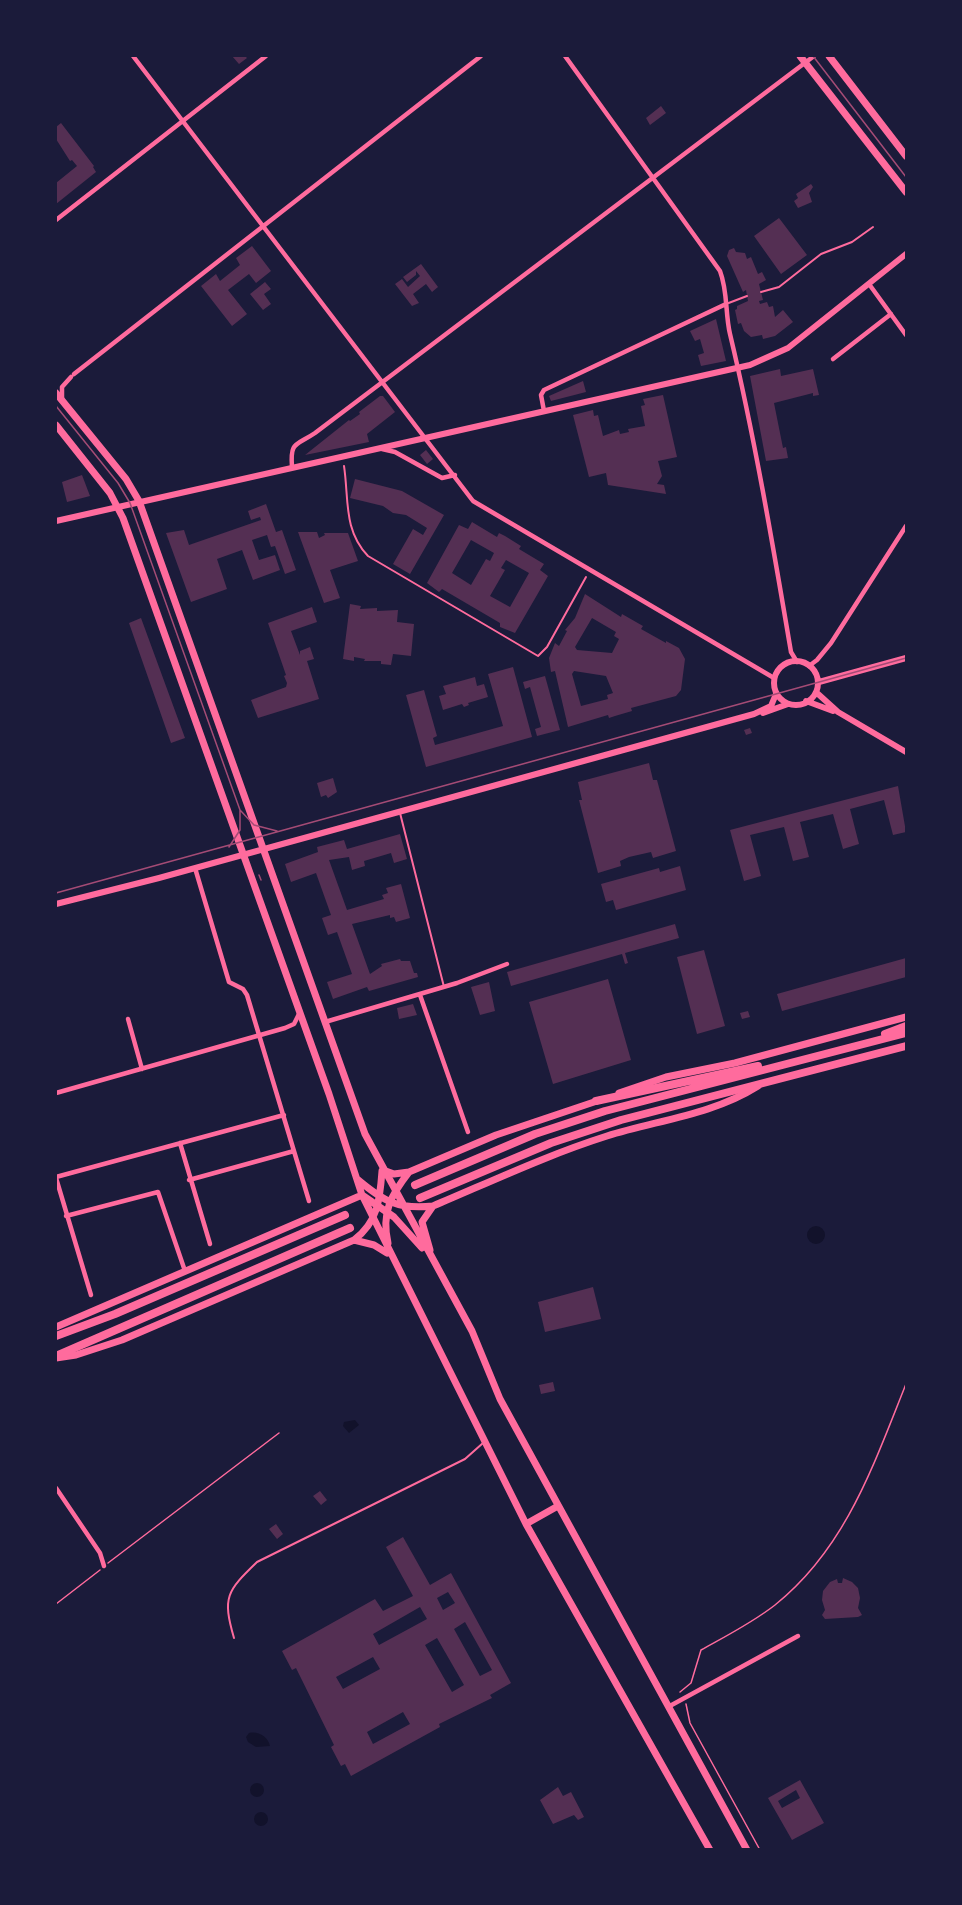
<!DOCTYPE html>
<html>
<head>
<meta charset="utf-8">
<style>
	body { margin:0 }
	#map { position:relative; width:962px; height:1905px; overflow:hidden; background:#1b1b3a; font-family:"PT Serif",serif }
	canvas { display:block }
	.frame { position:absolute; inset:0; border:57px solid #1b1b3a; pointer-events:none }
</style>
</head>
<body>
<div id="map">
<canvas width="962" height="1905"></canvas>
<div class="frame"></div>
</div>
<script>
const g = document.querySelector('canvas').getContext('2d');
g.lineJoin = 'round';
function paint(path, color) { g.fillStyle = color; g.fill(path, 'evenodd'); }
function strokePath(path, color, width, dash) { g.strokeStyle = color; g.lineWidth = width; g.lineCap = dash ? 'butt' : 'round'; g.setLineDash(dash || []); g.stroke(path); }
paint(new Path2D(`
	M807 1235a9 9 0 1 1 18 0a9 9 0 1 1-18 0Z
	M355,1420L359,1425L349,1433L343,1426L344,1422Z
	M249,1733C259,1731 268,1737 270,1746L256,1747L248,1742L246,1737Z
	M250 1790a7 7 0 1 1 14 0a7 7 0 1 1-14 0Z
	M254 1819a7 7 0 1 1 14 0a7 7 0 1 1-14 0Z`), '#12122b');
paint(new Path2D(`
	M232,56H245L247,58L239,64Z
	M661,106L666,113L650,125L646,118Z
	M61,123L94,166L93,167L96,172L56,204V183L77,166L72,160L70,161L56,139V127Z
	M811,184L813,187L809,193L812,202L798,208L794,201L798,198L796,194Z
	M779,218L807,255L781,274L754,236Z
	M252,246L271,271L256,283L249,274L228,290L247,314L232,326L201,286L216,274L220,281L240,265L236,258Z
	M734,248L736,252L745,253L747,259L751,257L758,274L762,272L766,280L759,284L763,300L759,301L760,304L767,302L769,307L773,306L775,317L783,310L793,322L775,336L763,339L762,335L751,337L744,331L741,323L738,324L735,310L737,309V306L748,301L746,290L743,292L727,256L729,250Z
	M421,264L438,287L432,292L426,284L413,294L419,303L412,306L395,284L402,279L408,287L420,276L416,271V275L407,282L403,277Z
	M265,282L271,289L264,294L271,304L263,310L250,294Z
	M716,319L726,361L701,366L698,355L704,353L700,339L695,341L690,331Z
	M780,369L781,376L813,369L819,395L813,396V393L774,403L783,448L786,447L788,458L766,461L750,376Z
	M583,381L586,392L551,401L549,396Z
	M663,395L677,457L658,461L662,476L657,484L664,485L666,494L608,485L606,473L589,477L573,415L593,410L594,416L598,415L603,436L619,430L620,434L629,432L628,429L645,426L641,406L645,405L643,399Z
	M380,396H383L395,412L367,434L369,442L305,455L349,420L350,421L360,414L359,412Z
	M426,450L433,459L427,464L420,455Z
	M82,475L90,496L67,502L62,482Z
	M355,479L402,491L444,515L410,574L393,564L413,529L423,535L427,528L406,515L393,513L383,506L350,498Z
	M266,504L276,532L282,530L296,570L285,574L275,546L271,547L267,535L252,540L259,560L275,555L280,570L253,580L242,550L217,559L227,589L191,602L166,533L184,530L189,545L261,520L260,517L251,520L248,511Z
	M472,522L497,537L499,533L505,536L521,546L519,549L544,564L540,570L548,576L515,633L500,627V623L442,589L439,592L427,583L459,525L468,529ZM471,540L494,553L490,561L486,559L471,585L452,573ZM506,560L529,573L510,607L490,596L505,570L501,568Z
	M298,532H317L319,538L325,535L324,533H348L358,561L330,570L340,598L324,603Z
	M585,594L621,617L622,614L643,626L641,629L666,643V641L679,648L685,659L681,690L676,696L631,708L632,711L615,716L609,718L608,715L568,727L555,671L551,672L549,658L555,643L559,646L567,631L565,630L575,618ZM592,618L616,632L614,636L619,639L612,653L577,650L575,647ZM574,671L606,676L613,693L607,695L608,699L581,706L572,674Z
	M350,604L361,606L360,609L377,608V611L398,610L397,622L414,624L411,656L393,654L391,665L381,664V661H364L365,659L354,657V661L343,659Z
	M312,607L317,622L291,631L300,655V651L310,647L314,659L307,661L319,699L258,718L251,700L286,687L287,683L284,676L286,675L268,623Z
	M141,618L185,738L171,743L129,623Z
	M513,667L532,737L426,767L406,695L424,690L437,736L433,738L435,745L503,726L488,674Z
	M545,676L560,730L537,736L535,729L541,727L530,687L525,689L523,682Z
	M475,677L477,686L484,684L488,697L468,703L469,705L464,707L462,704L443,710L439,696L446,694L443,686Z
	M750,728L752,733L746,735L744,730Z
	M649,763L653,780H657L676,851L653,858L651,852L629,857L620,861L621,866L598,873L579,800H582L578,782Z
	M333,778L337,792L328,798L326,795L321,797L317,783Z
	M898,786L906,832L893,835L884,800L850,809L859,844L843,849L833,814L800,822L809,857L793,861L784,827L750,835L761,876L744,881L730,830Z
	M400,834L407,859L394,863L391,853L364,861L365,866L352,870L349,857L329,860L347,910L384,899L382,895L388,893L386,888L401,884L410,918L396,922L394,917L390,918V915L352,924L370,974L382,966L381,964L400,959L401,961H410L414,973H417L418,977L369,991L367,987L333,999L327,982L352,974L337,932L328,935L322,918L331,915L316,873L291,882L285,864L318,852L317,847L344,840L347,849Z
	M680,866L686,890L616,910L613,900L606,902L601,884L659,868L660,872Z
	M675,924L679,938L625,953L628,963L625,964L622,954L511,986L507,972Z
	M704,950L725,1026L697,1034L677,957Z
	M906,958V977L782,1011L777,994Z
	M608,979L631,1060L553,1084L529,1002Z
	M489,982L495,1011L480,1015L471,987Z
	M413,1004L417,1015L399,1019L397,1008Z
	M748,1011L750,1017L742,1019L740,1013Z
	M593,1287L601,1319L545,1332L538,1302Z
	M553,1382L555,1391L541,1394L539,1385Z
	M320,1491L327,1500L321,1505L313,1496Z
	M276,1524L283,1534L277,1539L269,1529Z
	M403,1537L430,1585L451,1573L511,1683L490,1695L492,1698L439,1724L440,1727L351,1776L345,1764L341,1766L331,1747L334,1745L296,1668L292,1670L282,1651L375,1599L383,1611L413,1596L386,1547ZM448,1592L455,1603L443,1610L437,1598ZM420,1607L427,1619L379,1645L373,1634ZM465,1622L492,1670L480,1676L454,1629ZM437,1638L464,1685L452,1692L425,1645ZM373,1657L380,1669L343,1689L336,1677ZM403,1712L410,1724L373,1744L367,1732Z
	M843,1578L852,1582L858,1588L860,1598L858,1608L862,1615L858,1617L825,1619L822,1615L825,1610L822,1600L823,1591L830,1582L837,1579L838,1583H842Z
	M800,1780L824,1823L792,1840L768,1798ZM796,1790L800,1798L782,1808L778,1801Z
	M558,1787L563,1796L571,1792L584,1817L578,1820L574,1815L553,1824L540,1800Z`), '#542f53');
strokePath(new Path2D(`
	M108,1563L279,1433
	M56,1604L100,1570
	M680,1692L691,1683L701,1650C726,1636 752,1623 775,1605C846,1548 873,1466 906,1384
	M686,1704L690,1723L760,1850`), '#ff6b9d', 1.5);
strokePath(new Path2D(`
	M761,292L779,287L821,254L852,242L873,227
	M726,304L747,296
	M344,466C349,498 343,530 368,556L538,656L547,647L586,577
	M400,813L444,987
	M234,1638C222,1597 227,1591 257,1562L465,1459L483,1443`), '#ff6b9d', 2);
strokePath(new Path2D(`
	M133,56L473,501L774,678
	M565,56L720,271C728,292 725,313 730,334C755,439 773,546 791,652L797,662
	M56,220L266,56
	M869,284L906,335
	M833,359L891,314
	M74,374L481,56
	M62,399V387L71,377
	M544,411L541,395L544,390L726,304
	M382,449L395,452L442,478L455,475
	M292,467C290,441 296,446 315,433L814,56
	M809,666L817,660L831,643L906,526
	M195,868L229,982L243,989L247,995L309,1201
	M420,995L468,1132
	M128,1019L142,1069
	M325,1022L457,983L507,964
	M56,1093L285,1028L294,1024L300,1012
	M180,1143L210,1244
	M56,1177L284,1115
	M56,1178L91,1295
	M189,1180L294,1151
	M66,1216L158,1192L185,1271
	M56,1488L100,1553L104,1566
	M668,1707L798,1636`), '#ff6b9d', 4.5);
strokePath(new Path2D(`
	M56,521L750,365L788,348L906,254
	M774 683a22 22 0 1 1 44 0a22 22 0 1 1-44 0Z
	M819,682L906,658
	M817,693L838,712L906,752
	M806,701L833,711
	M763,713L788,704
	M56,904L159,878L754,714L771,706L776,694`), '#ff6b9d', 6);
strokePath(new Path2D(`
	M800,56L906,192
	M829,56L906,156
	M56,393L126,479L139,501L365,1134L472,1331L500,1399L747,1850
	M56,425L110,493L123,518L329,1094L362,1195L526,1524L710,1850
	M619,1093L666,1077L735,1063L906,1017
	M383,1170L394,1174L409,1172L496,1135L600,1100
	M357,1179C383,1201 398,1210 433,1206C490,1182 547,1155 607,1136C658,1120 712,1115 758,1086
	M362,1195L394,1217L422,1248
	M354,1240L374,1245L387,1253
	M388,1243C381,1213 391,1195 409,1172
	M430,1250L422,1222L433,1206
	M56,1327L362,1195
	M56,1358L76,1355L122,1340L354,1240C378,1222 380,1199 382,1171
	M526,1524L558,1506`), '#ff6b9d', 7);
strokePath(new Path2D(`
	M885,1034L906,1026
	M596,1101L758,1066
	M415,1185L535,1134L605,1111L906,1033
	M420,1198L551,1143L621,1120L906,1046
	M56,1336L115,1314L345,1215
	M56,1356L350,1228`), '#ff6b9d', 8);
strokePath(new Path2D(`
	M813,56L906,177
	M56,406L118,483L130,503L240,810V830L229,847
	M240,810L254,825L277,831
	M259,875L261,880
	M56,893L906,658`), '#a44b75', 1.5);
</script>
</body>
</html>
